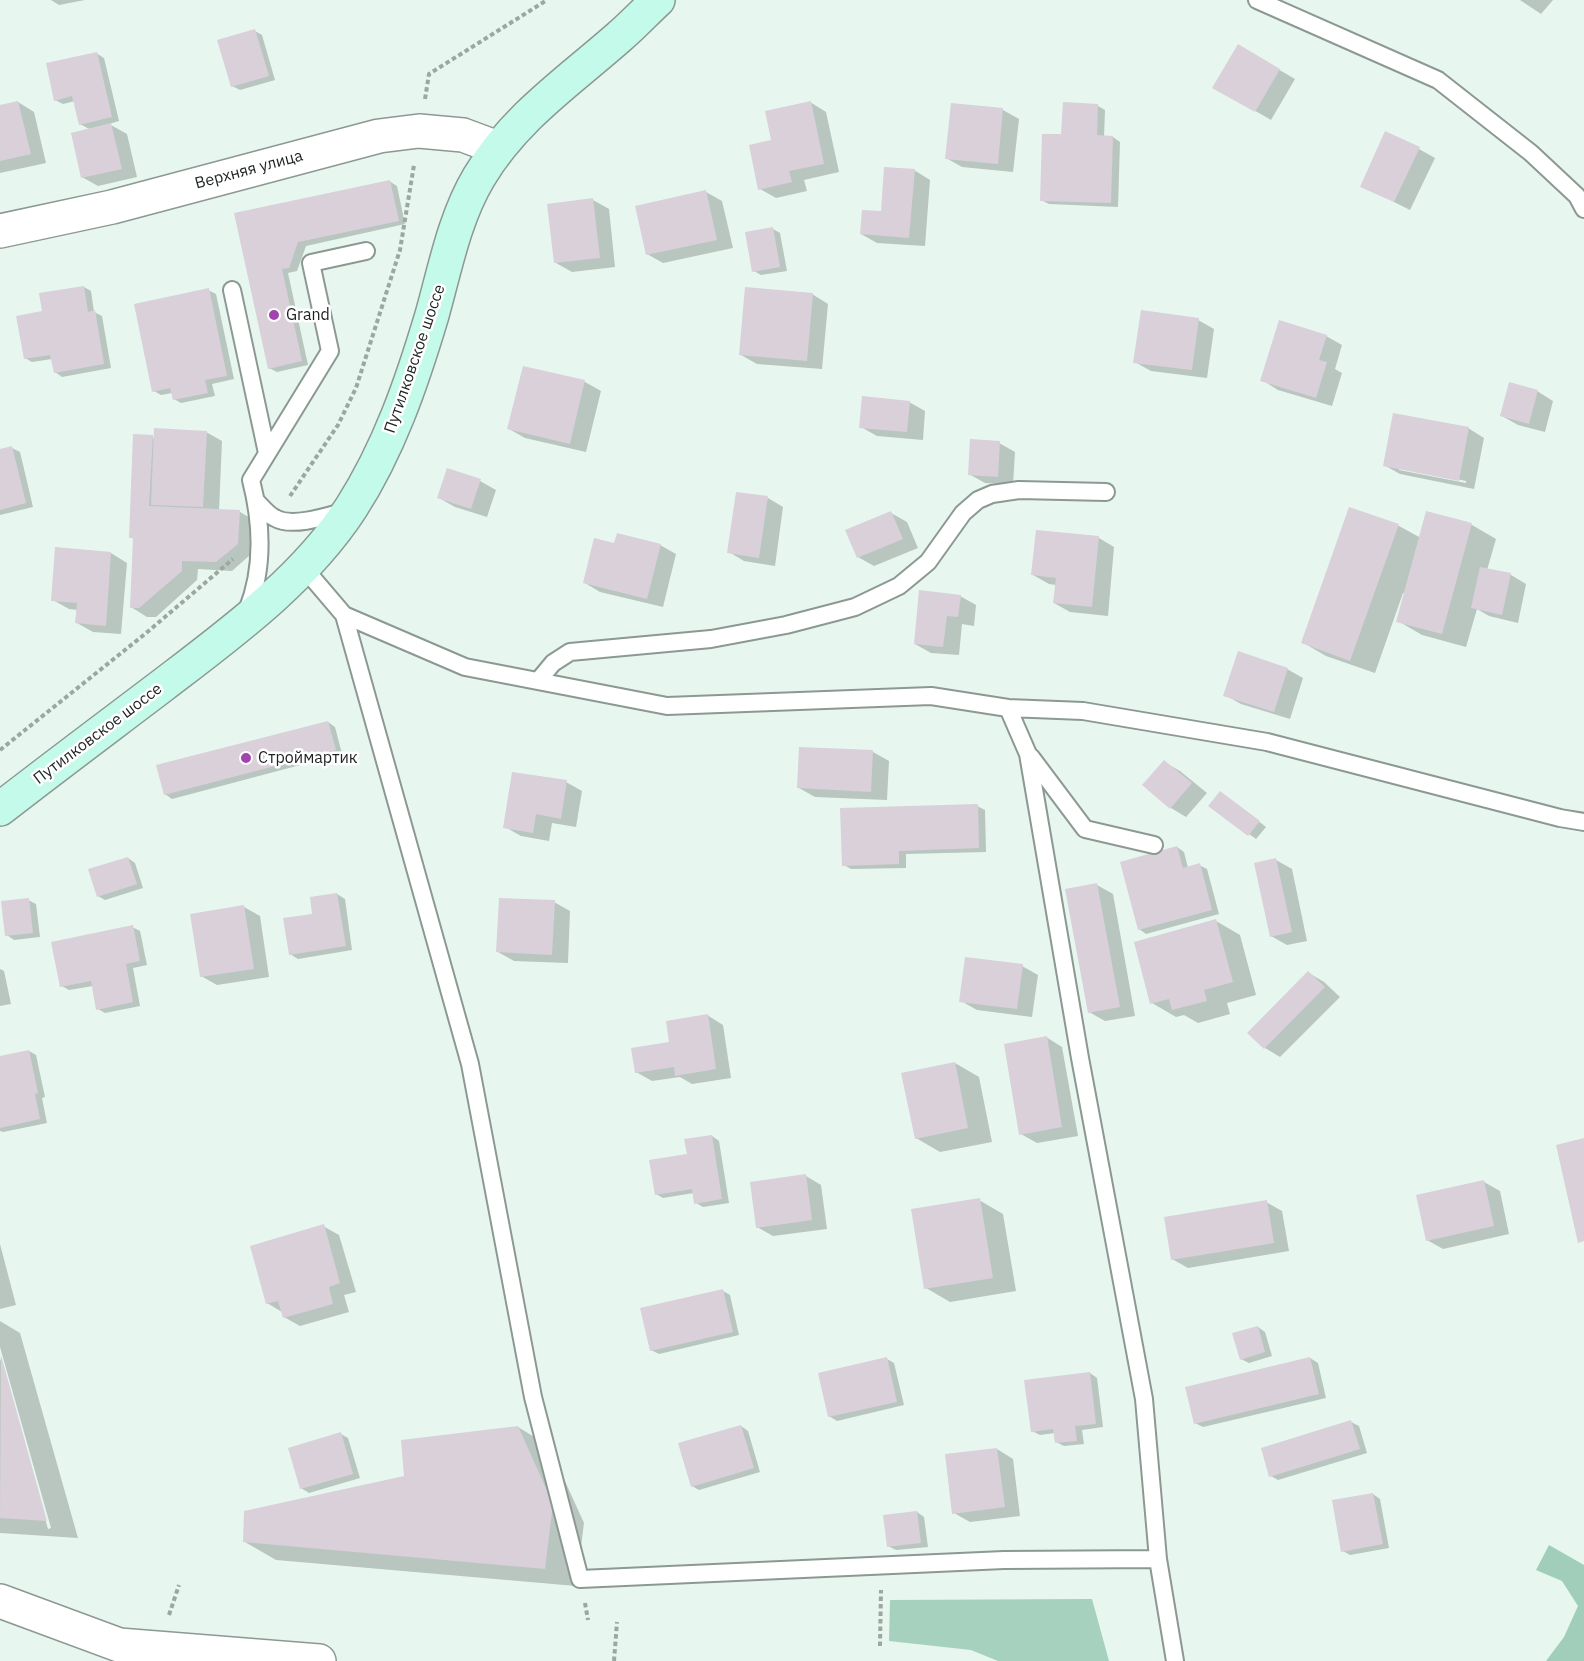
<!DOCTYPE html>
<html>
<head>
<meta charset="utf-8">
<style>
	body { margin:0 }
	canvas { display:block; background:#e7f6ef }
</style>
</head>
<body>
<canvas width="1584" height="1661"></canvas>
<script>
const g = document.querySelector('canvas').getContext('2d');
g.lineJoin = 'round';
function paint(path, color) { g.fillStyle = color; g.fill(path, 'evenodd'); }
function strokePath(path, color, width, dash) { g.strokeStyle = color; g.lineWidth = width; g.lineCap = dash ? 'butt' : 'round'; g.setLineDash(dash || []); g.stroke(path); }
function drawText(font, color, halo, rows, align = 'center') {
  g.font = font + ' "IBM Plex Sans",sans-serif'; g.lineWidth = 5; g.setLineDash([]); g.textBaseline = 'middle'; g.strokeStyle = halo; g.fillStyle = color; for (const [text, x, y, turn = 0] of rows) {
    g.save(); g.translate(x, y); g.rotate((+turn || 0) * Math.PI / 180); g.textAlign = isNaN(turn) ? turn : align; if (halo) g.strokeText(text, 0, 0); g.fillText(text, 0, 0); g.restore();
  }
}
paint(new Path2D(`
	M1092,1599L1109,1661H998L971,1650L889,1641L890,1600Z`), '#a5d1be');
paint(new Path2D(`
	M1549,1545L1584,1565V1661H1546L1564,1637L1578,1606L1562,1581L1536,1570Z`), '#a1cebb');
paint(new Path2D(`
	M51,0H85L59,5Z
	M1520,0H1553L1541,14Z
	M255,31L262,35L275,80L240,90L232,86Z
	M1238,46L1295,79L1271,120L1214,87Z
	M96,53L104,58L119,121L109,124L127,134L137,177L98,186L82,177L91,130L80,124L75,101L63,104L55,100Z
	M18,102L34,112L46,163L0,173V107Z
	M810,102L826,112L839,172L804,180L807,191L776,198L760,189Z
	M952,104L1003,110L1019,119L1013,172L962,167L946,158Z
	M1098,106L1105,110L1104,137H1113L1120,142L1118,207L1049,204L1041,200L1063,136Z
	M1419,149L1435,158L1410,210L1362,186Z
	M914,170L930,180L925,246L877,243L861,234L883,213Z
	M389,181L397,186L405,224L306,246L297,271L288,273L308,365L277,372L269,368L236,215Z
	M706,192L722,201L733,248L663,263L647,254Z
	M593,200L609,209L615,267L572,272L556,263Z
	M773,229L780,233L787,271L761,275L754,271Z
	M84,287L91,291L94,312L102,316L111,368L62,377L55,372L52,359L32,362L25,358L44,313Z
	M208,290L216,294L234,379L212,384L215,396L181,403L174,399L172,393L161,395L154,391Z
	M812,294L828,304L822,369L757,364L741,355Z
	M1198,320L1214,329L1207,378L1151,371L1135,362Z
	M1326,336L1342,345L1335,369L1342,373L1332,406L1278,390L1262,380Z
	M524,367L585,382L601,391L586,452L525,438L509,429Z
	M1537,391L1553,401L1545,432L1518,425L1502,416Z
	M909,402L925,411L923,440L877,436L861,427Z
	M1468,428L1484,438L1474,489L1400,474L1384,465ZM1399,467L1466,481V483L1399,470Z
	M206,432L222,441L219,511L240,512L264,526L262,556L250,555L232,571L198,569L197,580L156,617H147L131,607L134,539L130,537L152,437L155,439Z
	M999,443L1015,452L1013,485L985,483L969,474Z
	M12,448L20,452L33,507L0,515V450Z
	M480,481L496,490L487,517L455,507L439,498Z
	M768,498L783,507L775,566L744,561L729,552Z
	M1350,508L1399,526L1421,538L1427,513L1472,525L1496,539L1487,570L1511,575L1526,584L1518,623L1489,616L1477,609L1466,647L1422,635L1398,621L1406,594L1403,593L1375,673L1326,656L1302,642Z
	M891,513L907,522L918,548L874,566L858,557Z
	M1099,538L1114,547L1108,616L1070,612L1054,603L1056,585L1049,584L1033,575Z
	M660,545L676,554L663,607L600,592L585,583Z
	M111,553L127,563L121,634L93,632L77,623L78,610L69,609L53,600Z
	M960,596L976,605L974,626L962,624L959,655L931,653L915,644Z
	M1287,669L1303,678L1290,719L1241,704L1225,695Z
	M328,722L335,727L342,754L172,799L165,794Z
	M873,752L889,761L887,800L815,797L799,788Z
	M1164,762L1180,771L1207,793L1186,817L1171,808Z
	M566,782L582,791L576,827L552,823L549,841L521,836L505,827Z
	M1227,797L1266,827L1256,839L1211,806Z
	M977,806L985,810L986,852L906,854V868L851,869L844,865Z
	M1177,847L1184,852L1188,868L1199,865L1207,869L1219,914L1146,934L1139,929Z
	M128,858L135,863L143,888L105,900L98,896Z
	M1276,860L1292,869L1307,941L1287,945L1271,936Z
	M1097,885L1113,894L1135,1016L1105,1021L1089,1012Z
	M337,894L345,899L352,950L298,959L290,954L314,915Z
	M28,900L36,904L40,937L14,940L7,935Z
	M554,902L570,911L568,963L514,961L498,952Z
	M244,907L260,916L269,977L217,985L201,976Z
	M1216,921L1240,935L1256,995L1227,1003L1230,1014L1198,1023L1184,1015L1176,1017L1152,1003Z
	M132,927L140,931L147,965L133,968L140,1006L105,1013L98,1009L93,986L69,990L62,986Z
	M1022,966L1038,975L1032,1017L977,1010L961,1001Z
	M0,969L4,971L11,1004L0,1006Z
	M1309,973L1324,982L1340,997L1280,1057L1265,1048Z
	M707,1015L723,1025L731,1078L692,1084L680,1077L652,1081L636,1072Z
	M1046,1037L1062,1047L1078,1136L1037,1143L1021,1134Z
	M29,1051L36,1055L45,1097L42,1098L47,1123L3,1132L0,1131V1057Z
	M955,1063L979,1077L992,1142L940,1152L916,1138Z
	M712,1136L719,1141L729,1203L703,1207L696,1203L694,1193L663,1198L656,1194L688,1155Z
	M806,1176L821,1185L827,1229L773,1236L757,1227Z
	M1484,1182L1500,1191L1509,1234L1443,1249L1427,1240Z
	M979,1200L1003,1214L1016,1291L950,1302L926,1288Z
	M1266,1202L1282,1211L1289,1251L1188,1268L1172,1259Z
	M323,1226L339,1235L356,1292L344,1295L349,1312L300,1326L284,1317L282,1312L267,1303Z
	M0,1244L16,1305L0,1309Z
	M723,1291L730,1295L739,1335L659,1354L651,1350Z
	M0,1321L20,1333L78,1538L0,1533V1358L48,1529L51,1528L0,1347Z
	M1258,1327L1265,1332L1272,1356L1249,1363L1241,1359Z
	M1310,1358L1318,1363L1326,1398L1203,1427L1195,1423Z
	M887,1359L894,1363L904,1405L837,1421L829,1416Z
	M1090,1373L1097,1378L1103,1427L1082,1430L1084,1444L1064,1446L1056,1442L1055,1433L1040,1435L1032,1431Z
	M1351,1422L1359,1426L1367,1453L1278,1480L1271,1476Z
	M741,1426L748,1431L760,1472L699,1490L692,1486Z
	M518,1427L549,1446L584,1523L576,1586L276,1560L245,1542L405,1477Z
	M341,1434L348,1438L360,1478L309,1493L301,1488Z
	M997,1449L1013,1459L1020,1516L970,1522L954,1513Z
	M1373,1494L1380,1499L1389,1548L1350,1555L1343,1551Z
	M917,1512L924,1517L928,1547L896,1550L888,1546Z`), '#0003');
paint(new Path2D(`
	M255,29L269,76L231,87L217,40Z
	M1238,44L1280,69L1255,112L1212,88Z
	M97,52L112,117L79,125L72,96L54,101L46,63Z
	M18,101L31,154L0,161V105Z
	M811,101L824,164L789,171L792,182L758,190L749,145L771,140L765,111Z
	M1063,102L1098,104L1097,135L1113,136L1111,203L1040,201L1042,134H1061Z
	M951,103L1003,108L998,164L945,159Z
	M111,123L122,169L81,178L71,133Z
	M1385,131L1420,147L1394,202L1360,187Z
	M884,167L915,169L909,238L860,234L862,210L881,211Z
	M390,180L399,221L298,242L289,268L282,269L302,361L268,369L234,213Z
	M706,190L717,240L646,255L635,206Z
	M593,198L600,258L554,263L547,204Z
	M773,227L780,267L752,272L745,232Z
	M84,286L88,312L95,310L104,364L54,373L50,355L24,359L16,316L42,311L39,293Z
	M745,287L813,293L807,361L739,355Z
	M209,288L227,376L205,380L208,393L173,400L170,388L152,392L134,304Z
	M1141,310L1199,318L1192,370L1133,363Z
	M1279,320L1327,335L1319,360L1327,362L1316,398L1260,381Z
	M523,366L585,380L570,444L507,429Z
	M1509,382L1538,390L1529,424L1500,416Z
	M862,396L910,401L907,432L859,428Z
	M1393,413L1469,427L1459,481L1383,466Z
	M154,428L207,431L203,507L151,505Z
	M133,434L153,435L149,506L240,510L238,544L216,562L182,561V571L139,608H130L133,538H129Z
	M970,439L1000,441L998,477L968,475Z
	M12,446L26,503L0,510V449Z
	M447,468L481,479L471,509L437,498Z
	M736,492L768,496L759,558L727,553Z
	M1349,507L1399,524L1350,661L1301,643Z
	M891,511L903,539L857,558L845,530Z
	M1426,511L1472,523L1442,634L1396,622Z
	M1036,530L1099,536L1092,607L1053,603L1056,578L1031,575Z
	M617,533L661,544L647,599L583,583L594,538L614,543Z
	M55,547L111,552L106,626L75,623L77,603L51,601Z
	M1480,567L1511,573L1502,615L1471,608Z
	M919,590L961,595L958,617L947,616L943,647L914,644Z
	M1238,651L1288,668L1274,712L1223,696Z
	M328,721L336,750L164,795L156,765Z
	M799,747L873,750L871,792L797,788Z
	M1164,760L1192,783L1170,809L1142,785Z
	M512,772L567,780L561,819L536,814L533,833L503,828Z
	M1220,791L1260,821L1248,836L1208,806Z
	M978,804L979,848L899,851V864L842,866L840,808Z
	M1177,846L1183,868L1200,863L1212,910L1138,930L1120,862Z
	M128,857L137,884L97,897L88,869Z
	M1276,858L1292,932L1270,937L1254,863Z
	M1097,883L1120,1007L1088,1013L1065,889Z
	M337,893L346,946L289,955L283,918L312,914L310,897Z
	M29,898L33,933L5,936L1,901Z
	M499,898L555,900L552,955L496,952Z
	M244,905L254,969L200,977L190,914Z
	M1216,919L1233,982L1204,990L1207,1001L1172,1010L1169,999L1150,1004L1134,942Z
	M133,925L140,961L126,964L133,1002L96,1010L91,981L60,987L51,942Z
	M965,957L1023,964L1017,1009L959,1002Z
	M1308,971L1325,987L1264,1049L1247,1033Z
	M708,1014L716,1069L675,1076L674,1067L635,1073L631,1048L669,1042L666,1021Z
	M1047,1036L1062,1127L1019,1135L1004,1044Z
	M29,1050L38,1093L35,1094L40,1119L0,1128V1056Z
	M955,1062L968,1128L915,1139L901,1073Z
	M712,1135L722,1199L694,1204L692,1189L655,1195L649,1160L687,1154L684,1139Z
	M1584,1138V1241L1578,1243L1556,1145Z
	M806,1174L812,1220L756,1228L750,1182Z
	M1484,1180L1494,1226L1426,1241L1416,1195Z
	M980,1198L993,1278L924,1289L911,1209Z
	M1267,1200L1274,1243L1171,1260L1164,1217Z
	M324,1224L340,1283L329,1287L333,1304L283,1318L278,1301L266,1304L250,1246Z
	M723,1289L733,1332L650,1351L640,1308Z
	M1258,1326L1265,1352L1240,1360L1232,1333Z
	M1,1355L47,1521L0,1518Z
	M887,1357L897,1402L828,1417L818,1373Z
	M1310,1357L1319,1394L1194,1424L1185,1387Z
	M1090,1372L1096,1424L1075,1426L1077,1441L1055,1443L1053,1429L1031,1432L1024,1380Z
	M1351,1420L1360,1449L1269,1477L1261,1448Z
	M741,1425L754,1468L691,1487L678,1443Z
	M518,1426L553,1504L545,1569L243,1542L244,1511L404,1476L401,1440Z
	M341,1432L353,1474L300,1489L288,1448Z
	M997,1448L1005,1507L952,1514L945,1454Z
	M1373,1493L1383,1544L1341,1552L1332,1500Z
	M917,1511L921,1543L887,1547L883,1515Z`), '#d9d0da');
const lane = new Path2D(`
	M1257,0L1438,80L1531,153L1577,196L1584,209
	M232,290L267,453
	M257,502C262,507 268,515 275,518C292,528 328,516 346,511
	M304,568L344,615L470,1064L533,1397L580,1579L1004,1560L1158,1559
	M247,611C264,569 262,523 251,480L330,351L311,263L366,251
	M344,615L465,667L667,706L931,696L1008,708L1083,711L1267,742L1560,818L1584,822
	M538,681L553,663L570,652L711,639L786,625L855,607L899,586L928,562L963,513L978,500L992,494L1019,490L1106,492
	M1008,708L1028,754L1080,1058L1144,1399L1158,1559L1175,1661
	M1031,757L1085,829L1154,845`);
const street = new Path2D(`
	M0,231L112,207L379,136L419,131L463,135L498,148
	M0,1601L119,1645L319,1661`);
const secondary = new Path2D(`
	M0,809C54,767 109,726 163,685C231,633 304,580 351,508C389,449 412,382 432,315C445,269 454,219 479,177C515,117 568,82 619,37C633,25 645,12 658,0`);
strokePath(lane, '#8c9993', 20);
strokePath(street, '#8c9993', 36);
strokePath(secondary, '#8c9993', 36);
strokePath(new Path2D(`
	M425,99L429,74L547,0
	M290,496L338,425L356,388L400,250L414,165
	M0,750L145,634L233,559
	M585,1603L588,1620
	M169,1615L179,1585
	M880,1646L881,1590
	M614,1661L617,1622`), '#9ca7a2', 4, [4.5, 3]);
strokePath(lane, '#fff', 16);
strokePath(street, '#fff', 33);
strokePath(secondary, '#c3fae9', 33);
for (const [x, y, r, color] of [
	[274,315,6,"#a144ae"],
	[246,758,6,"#a144ae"]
]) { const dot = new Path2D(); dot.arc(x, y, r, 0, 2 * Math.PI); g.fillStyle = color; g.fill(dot); strokePath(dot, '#fff', 2); }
drawText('16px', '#1d2220', '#fff', [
	["Верхняя улица",249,170,-15],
	["Путилковское шоссе",415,359,-71],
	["Путилковское шоссе",98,734,-37]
]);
drawText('16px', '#1d2220', '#fff', [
	["Grand",286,315],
	["Строймартик",258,758]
], 'left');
</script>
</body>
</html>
